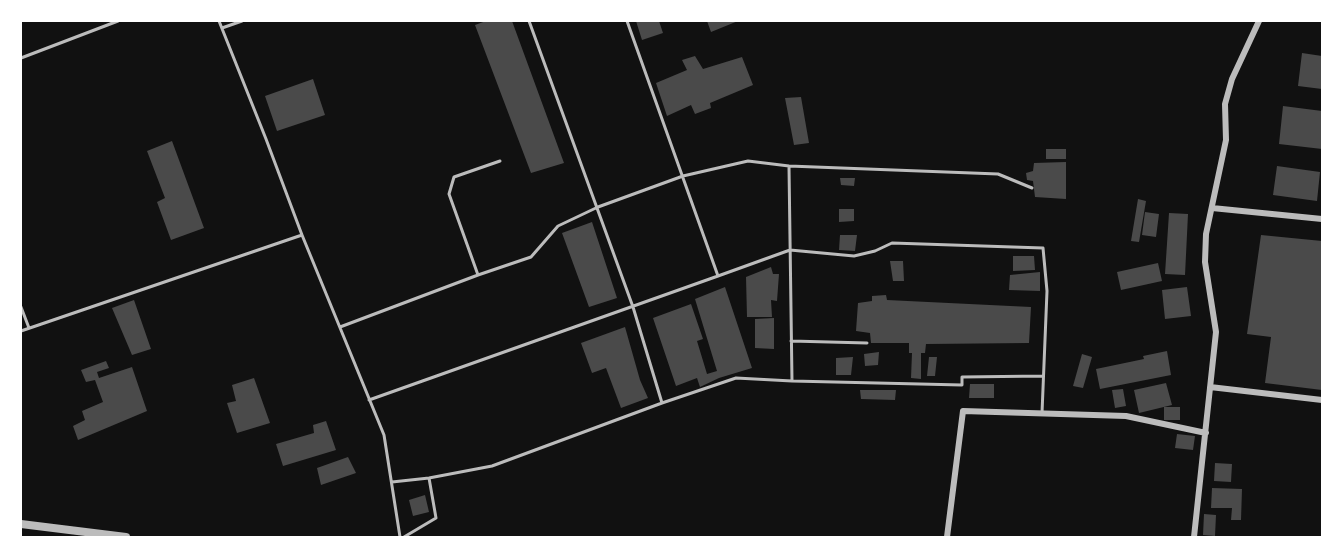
<!DOCTYPE html>
<html>
<head>
<meta charset="utf-8">
<style>
	body { margin:0 }
	#map { position:relative; width:1343px; height:558px; overflow:hidden; background:#111; font-family:Raleway,sans-serif }
	canvas { display:block }
	.frame { position:absolute; inset:0; border:22px solid #fff; pointer-events:none }
</style>
</head>
<body>
<div id="map">
<canvas width="1343" height="558"></canvas>
<div class="frame"></div>
</div>
<script>
const g = document.querySelector('canvas').getContext('2d');
g.lineJoin = 'round';
function paint(path, color) { g.fillStyle = color; g.fill(path, 'evenodd'); }
function strokePath(path, color, width, dash) { g.strokeStyle = color; g.lineWidth = width; g.lineCap = dash ? 'butt' : 'round'; g.setLineDash(dash || []); g.stroke(path); }
paint(new Path2D(`
	M486,21H512L564,163L531,173L475,25Z
	M636,21H659L663,33L642,40Z
	M707,21H738L711,32Z
	M1302,53L1322,56V89L1298,86Z
	M695,56L703,69L742,57L753,85L710,103L711,108L695,114L691,105L667,116L656,83L687,70L682,60Z
	M313,79L325,115L277,131L265,96Z
	M801,97L809,143L794,145L785,98Z
	M1283,106L1322,111V149L1279,144Z
	M172,141L204,228L171,240L157,202L165,198L147,151Z
	M1046,149H1066V159H1046Z
	M1066,162V199L1035,197L1033,181L1027,180L1026,173L1033,171L1034,163Z
	M1277,166L1320,172L1317,201L1273,195Z
	M840,178H855L854,186L841,185Z
	M1138,199L1146,201L1139,242L1131,241Z
	M839,209H854V221L839,222Z
	M1145,212L1159,214L1156,237L1142,235Z
	M1169,213L1188,214L1185,275L1165,274Z
	M592,222L617,298L589,307L562,233Z
	M840,235H857L855,251L839,250Z
	M1261,235L1322,241V390L1265,383L1271,337L1247,334Z
	M1013,256H1034L1035,270L1013,271Z
	M890,261H903L904,281H893Z
	M1158,263L1162,281L1121,290L1117,272Z
	M771,267L773,274H779L777,301L771,300L772,317H747L746,277Z
	M1040,272V291L1009,290L1010,275Z
	M725,287L752,368L719,378L700,387L697,378L676,386L653,318L691,304L703,339L697,341L707,374L717,371L695,299Z
	M1187,287L1191,316L1165,319L1162,290Z
	M886,295L887,300L1031,307L1029,343L926,344L925,353H921V379L911,378L912,353H909V343H871L870,333L856,331L858,303L872,301V296Z
	M134,300L151,349L132,355L112,308Z
	M774,318V349L755,348V319Z
	M625,327L640,380L648,398L621,408L606,368L592,373L581,343Z
	M1167,351L1171,375L1100,389L1096,369L1144,359L1143,356Z
	M879,352L878,365L865,366L864,354Z
	M1082,354L1092,357L1083,388L1073,386Z
	M853,357L851,375H836V358Z
	M929,357H937L935,376H927Z
	M106,361L109,368L97,372L99,378L132,367L147,411L78,440L73,426L85,420L82,411L103,402L95,380L86,382L81,370Z
	M254,378L270,423L237,433L227,403L236,401L232,385Z
	M1166,383L1172,405L1139,413L1134,390Z
	M970,384H994V398H969Z
	M1123,389L1126,406L1115,408L1112,390Z
	M860,390H896L895,400L861,399Z
	M1164,407H1180V420H1164Z
	M326,421L336,450L283,466L276,444L314,433L313,425Z
	M1177,434L1195,436L1193,450L1175,448Z
	M348,457L356,473L321,485L317,468Z
	M1215,463L1232,464L1231,482L1214,481Z
	M1212,488L1242,489L1241,520H1231L1232,508H1211Z
	M425,495L429,512L413,516L409,500Z
	M1204,514L1216,515L1215,536L1203,535Z`), '#4a4a4a');
strokePath(new Path2D(`
	M219,21L266,139L302,235L384,435L400,537
	M529,21L633,307L662,403
	M222,28L242,21
	M21,58L118,21
	M789,167L792,381
	M478,275L531,257L558,226L598,207L683,176L748,161L789,166L998,174L1032,188
	M718,276L790,250L854,256L875,251L892,243L1043,248L1047,291L1042,413
	M21,307L29,328
	M340,327L478,275L449,194L454,177L500,161
	M21,331L302,235
	M791,341L867,343
	M369,400L718,276L627,21
	M392,482L429,478L492,466L662,403L736,378L792,381L962,385V377L1043,376
	M404,537L436,518L429,478`), '#bcbcbc', 3);
strokePath(new Path2D(`
	M1212,208L1322,219
	M1210,387L1322,400
	M947,537L963,411L1126,416L1206,433
	M1194,537L1216,332L1205,262L1206,234L1226,140L1225,104L1232,79L1259,21`), '#bcbcbc', 6);
strokePath(new Path2D(`
	M21,524L126,537`), '#bcbcbc', 8);
</script>
</body>
</html>
